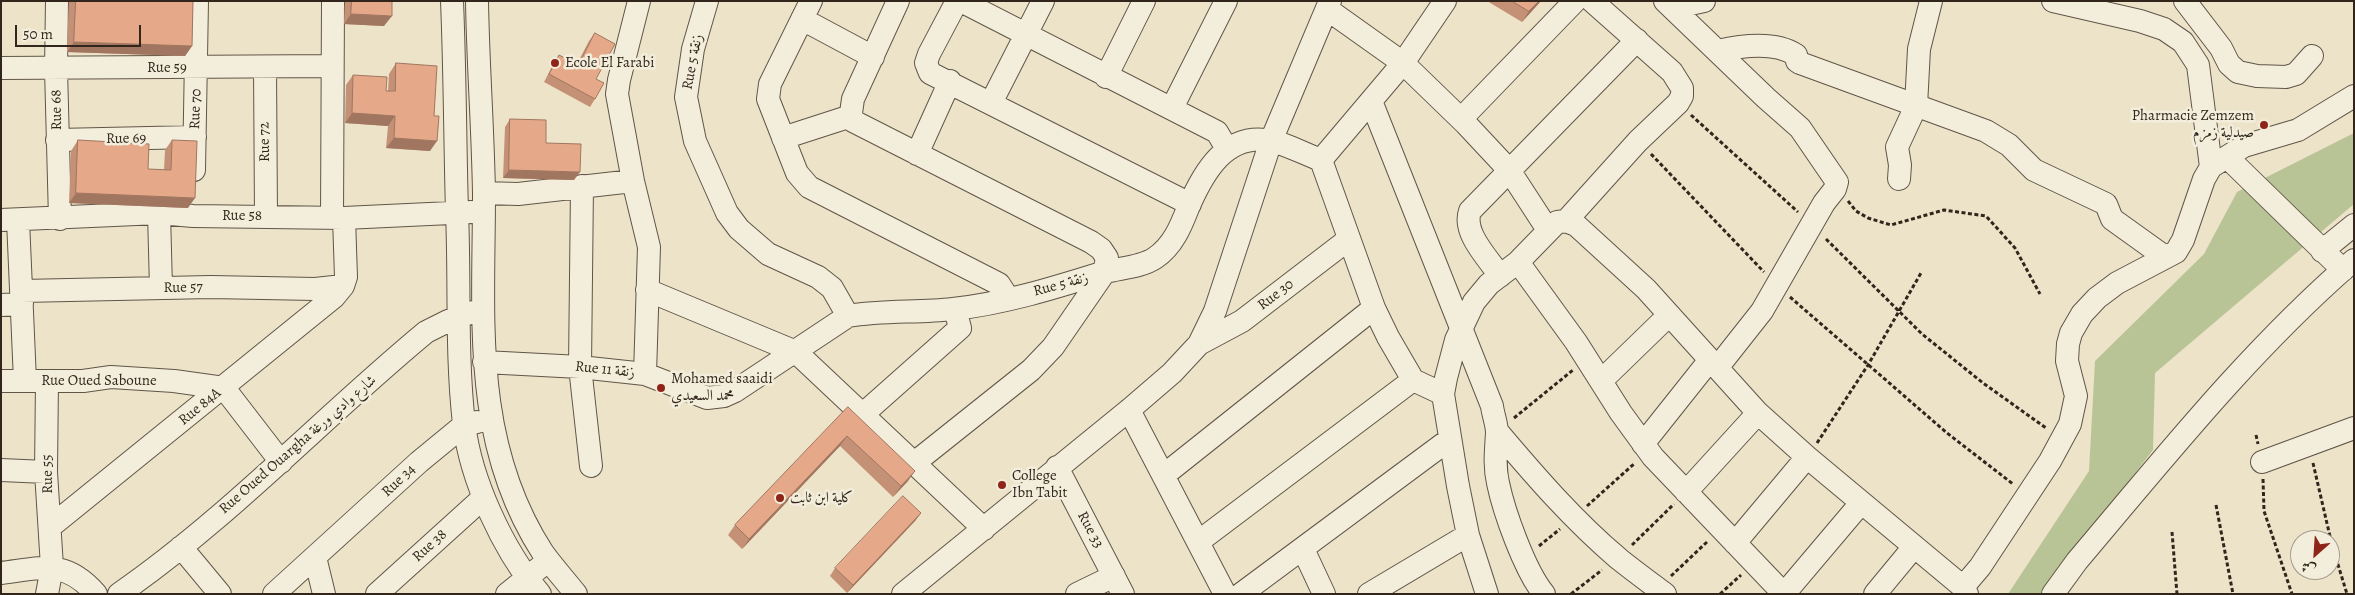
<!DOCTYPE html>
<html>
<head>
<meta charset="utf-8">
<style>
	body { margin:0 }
	#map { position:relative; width:2355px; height:595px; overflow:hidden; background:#ede3c9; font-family:Alegreya,Amiri,serif }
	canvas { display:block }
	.frame { position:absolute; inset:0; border:2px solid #32261c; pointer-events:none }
	.north { position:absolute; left:2290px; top:530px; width:50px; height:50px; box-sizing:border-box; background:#f3eddc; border:1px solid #a69d8f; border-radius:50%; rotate:206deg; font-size:14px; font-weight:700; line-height:20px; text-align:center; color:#32261c }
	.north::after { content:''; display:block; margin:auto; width:18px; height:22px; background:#8f2418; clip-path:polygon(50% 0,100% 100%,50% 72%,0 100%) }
	.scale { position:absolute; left:15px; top:25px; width:126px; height:22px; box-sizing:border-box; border:2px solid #32261c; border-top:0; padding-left:6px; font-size:15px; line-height:18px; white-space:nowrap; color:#32261c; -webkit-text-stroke:4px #f3eddc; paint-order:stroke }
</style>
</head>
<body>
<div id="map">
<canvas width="2355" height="595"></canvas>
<div class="frame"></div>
<div class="north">ش</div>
<div class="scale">50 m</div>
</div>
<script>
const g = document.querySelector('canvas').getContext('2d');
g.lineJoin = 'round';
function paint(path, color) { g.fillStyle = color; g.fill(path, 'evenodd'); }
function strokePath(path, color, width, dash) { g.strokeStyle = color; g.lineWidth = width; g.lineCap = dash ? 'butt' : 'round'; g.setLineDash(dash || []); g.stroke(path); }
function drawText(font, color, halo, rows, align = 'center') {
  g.font = font + ' Alegreya,Amiri,serif'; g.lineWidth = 5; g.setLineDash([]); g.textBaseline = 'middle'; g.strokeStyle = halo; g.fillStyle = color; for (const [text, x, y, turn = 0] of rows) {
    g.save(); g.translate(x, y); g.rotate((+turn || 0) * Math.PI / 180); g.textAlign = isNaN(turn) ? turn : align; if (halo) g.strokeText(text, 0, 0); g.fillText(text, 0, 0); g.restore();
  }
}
paint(new Path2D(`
	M2354,133V204L2155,373L2153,450L2042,594H2008L2089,471L2095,361L2204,254L2237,192Z`), '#b9c496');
const minor = new Path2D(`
	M57,1L56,69L60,219
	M452,1C455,72 455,142 457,212C460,283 456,354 464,424C471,481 503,550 540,594
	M477,1C478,65 483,130 484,194C484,319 471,442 543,553C553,567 565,580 576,594
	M639,1L619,80L617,94L633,181L649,247L645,374
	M707,1L693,49L686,97L695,141L727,213L739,229L768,254L818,277L832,288L848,316C883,310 918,313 953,309C1003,304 1057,287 1105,272C1120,268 1142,267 1155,258C1173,246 1181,226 1188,208C1203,173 1226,131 1272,141C1288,145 1305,154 1321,160L1374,308L1388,337L1413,380L1443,394
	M811,1L770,84L768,99L797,173L809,187L999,284L1008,298
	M898,1L853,99L851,113L853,121L1091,242L1101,249L1107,258L1104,273L1053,347L1031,370L913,464
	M957,1L929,54L926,63L930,73L1190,204
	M961,1L1217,132L1227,149
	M1665,1L1766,98L1800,128L1837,182L1835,189L1824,203L1762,311L1717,368
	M2053,1L2140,21L2164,29L2183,42L2198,65L2211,167
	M2185,1L2221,48L2229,64L2238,72L2257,76L2286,77L2296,74L2312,56
	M1672,8L1704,1
	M1327,9L1403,63L1466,124L1509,170L1548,230
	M802,19L873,57
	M1718,51C1740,46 1775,41 1796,55L1797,61L1800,63L1986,131L2009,145L2034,170L2106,204L2112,219L2165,257
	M1,68L332,66
	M265,68L266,216
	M1106,77L1144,1
	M1371,101L1492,406C1493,415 1497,424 1497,433C1496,450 1494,466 1498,483C1504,512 1525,571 1544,594
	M991,103L1043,1
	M1172,108L1226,1
	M1461,119L1575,1
	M783,138L851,116
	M57,140L195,137
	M917,154L950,81
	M2227,157L2343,270
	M1321,160L1403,63L1445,1
	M194,170L197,1
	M1899,179L1900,165L1897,147L1916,106L1919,49L1931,1
	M582,186L580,367L591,466
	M484,193L518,194L633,181
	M159,213L161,288
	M332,217L333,1
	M1,220L159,213L193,216L344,218L472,212
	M18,220L25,381
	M1566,221L1638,141L1678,103L1682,96V88L1672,72L1592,1
	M2322,251L2354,225
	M1518,262L1576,342L1621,413L1653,457L1784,594
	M1500,276C1489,259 1462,233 1470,211L1637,40
	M647,290L796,352L984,529
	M22,291L211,287L315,289L343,286
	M1,305L22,304
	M1199,344L1242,321L1349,239
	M484,362L580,367L645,374L707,398L724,396L735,391L848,316
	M1,381H83L111,377L174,381L224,388L281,462
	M47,381L46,472L52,567L47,594
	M1601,381L1669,315
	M1129,410L1225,594
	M862,415L960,328L955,309
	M1497,431C1535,476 1574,521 1619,559C1634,571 1649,582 1665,594
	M1643,444L1709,361
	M2262,462L2354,428
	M1057,467L1123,594
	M1,470L46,472
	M1164,475L1374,308
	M1686,492L1758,413
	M50,527L334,297L343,286L346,277L344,218
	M1198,542L1413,380
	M1735,543L1807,457
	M181,547L220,594
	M1303,549L1324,594
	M315,557L324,594
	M1,573C43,568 65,559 96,594
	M1963,587L1980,567L2050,461L2070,424L2076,396L2067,361L2068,344L2071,333L2082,314L2097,298L2117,283L2176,252L2183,240L2204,179L2211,167L2244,146L2298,130L2354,96
	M119,594C230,517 322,418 426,332L448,321L473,312
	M274,594L419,462L464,425L477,422
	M377,594L483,498
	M507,594L539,568
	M903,594L1129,410L1172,373L1199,344L1215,311L1271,141L1330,1
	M1077,594L1114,576
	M1241,594L1450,439
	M1369,594L1468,535
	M1487,594L1468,535L1458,486L1443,394L1446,378L1456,340L1474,302L1489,284L1518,262L1557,222L1566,221L1576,225L1646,289L1758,413L1807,457L1963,587L1967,594
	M1784,594L1861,503
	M1875,594L1913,548
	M2053,594L2077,561C2165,457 2250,350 2354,260`);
strokePath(minor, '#615547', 24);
strokePath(new Path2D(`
	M1691,115L1798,212
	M1651,154L1764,272
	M1848,201L1856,211L1868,218L1891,225L1944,210L1986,216L2015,248L2040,294
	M1826,239L1922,334L1983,383L2046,428
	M1790,297L1947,433L2013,484
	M1514,418L1573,370
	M2256,435L2258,444
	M1817,443L1868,365L1921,273
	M2313,463L2332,545L2347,594
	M2263,479L2264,511L2292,594
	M2216,505L2233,594
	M1587,506L1635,463
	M2172,532L2177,594
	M1632,545L1674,504
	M1539,546L1560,529
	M1671,576L1708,541
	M1571,594L1602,570
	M1720,594L1741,575`), '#32261c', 3, [4, 2.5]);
strokePath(minor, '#f3eddc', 22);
paint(new Path2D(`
	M69,1H193L192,46L185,56L67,52Z
	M345,1H392L384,26L344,24Z
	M1487,1H1541L1522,22Z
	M595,33L596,79L595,99L590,107L544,82L554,63L559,55L577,64L589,41Z
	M396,63L430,151L386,148L388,126L345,123L346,85L353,75L386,91H388L389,74Z
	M510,119L546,143L574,180L503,178L505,127Z
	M78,140L148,169L164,170L165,150L172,140L188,208L69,203L71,151Z
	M848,407L908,481L893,497L840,446L742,549L728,535L735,525Z
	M921,513L915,521L847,593L830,576L835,568Z`), '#c59176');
paint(new Path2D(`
	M1539,1H1541L1522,22L1529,11Z
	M351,14L392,16L384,26L344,24Z
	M74,42L192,46L185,56L67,52Z
	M352,113L395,116L388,126L345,123Z
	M394,138L437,141L430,151L386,148Z
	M509,170L580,172L574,180L503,178Z
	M76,193L195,198L188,208L69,203Z
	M847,436L840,446L742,549L749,539Z
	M915,471L908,481L893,497L901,486Z
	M921,513L915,521L847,593L853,585Z`), '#a07660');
const building = new Path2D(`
	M76,1H193L192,46L74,42Z
	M352,1H392V16L351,14Z
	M1512,1H1539L1529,11Z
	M595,33L615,44L596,79L604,83L595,99L549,74L559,55L578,65Z
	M396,63L437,66L434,116H439L437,141L394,138L395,116L352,113L353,75L387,77L386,91H395Z
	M510,119L546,120V143L581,144L580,172L509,170Z
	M78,140L149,144L148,169L171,170L172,140L197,141L195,198L76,193Z
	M848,407L915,471L901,486L847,436L749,539L735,525Z
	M903,496L921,513L853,585L835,568Z`);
paint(building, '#e5a989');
strokePath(building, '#a07660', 1);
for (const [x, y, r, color] of [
	[555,63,5,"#8f2418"],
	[2264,125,5,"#8f2418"],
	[661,388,5,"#8f2418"],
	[1002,485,5,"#8f2418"],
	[780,498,5,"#8f2418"]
]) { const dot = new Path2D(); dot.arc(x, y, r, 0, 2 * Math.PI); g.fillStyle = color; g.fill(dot); strokePath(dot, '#f3eddc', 2); }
drawText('15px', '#32261c', '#f3eddc', [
	["Rue 5 زنقة",693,62,-79],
	["Rue 59",167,68],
	["Rue 70",196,109,-88],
	["Rue 68",57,110,-91],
	["Rue 69",126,139,-1],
	["Rue 72",265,142,-91],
	["Rue 58",242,216],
	["Rue 5 زنقة",1061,285,-15],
	["Rue 57",183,288,-1],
	["Rue 30",1276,295,-37],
	["Rue 11 زنقة",605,370,6],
	["Rue Oued Saboune",99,381],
	["Rue 84A",200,407,-39],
	["Rue Oued Ouargha شارع وادي ورغة",298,445,-41],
	["Rue 55",48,474,-91],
	["Rue 34",399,481,-43],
	["Rue 33",1090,530,62],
	["Rue 38",430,546,-42]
]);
drawText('15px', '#32261c', '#f3eddc', [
	["Ecole El Farabi",565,63],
	["Pharmacie Zemzem",2254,116,"right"],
	["صيدلية زمزم",2254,133,"right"],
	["Mohamed saaidi",671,379],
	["محمد السعيدي",671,396],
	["College",1012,476],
	["Ibn Tabit",1012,493],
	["كلية ابن ثابت",790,498]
], 'left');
</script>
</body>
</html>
